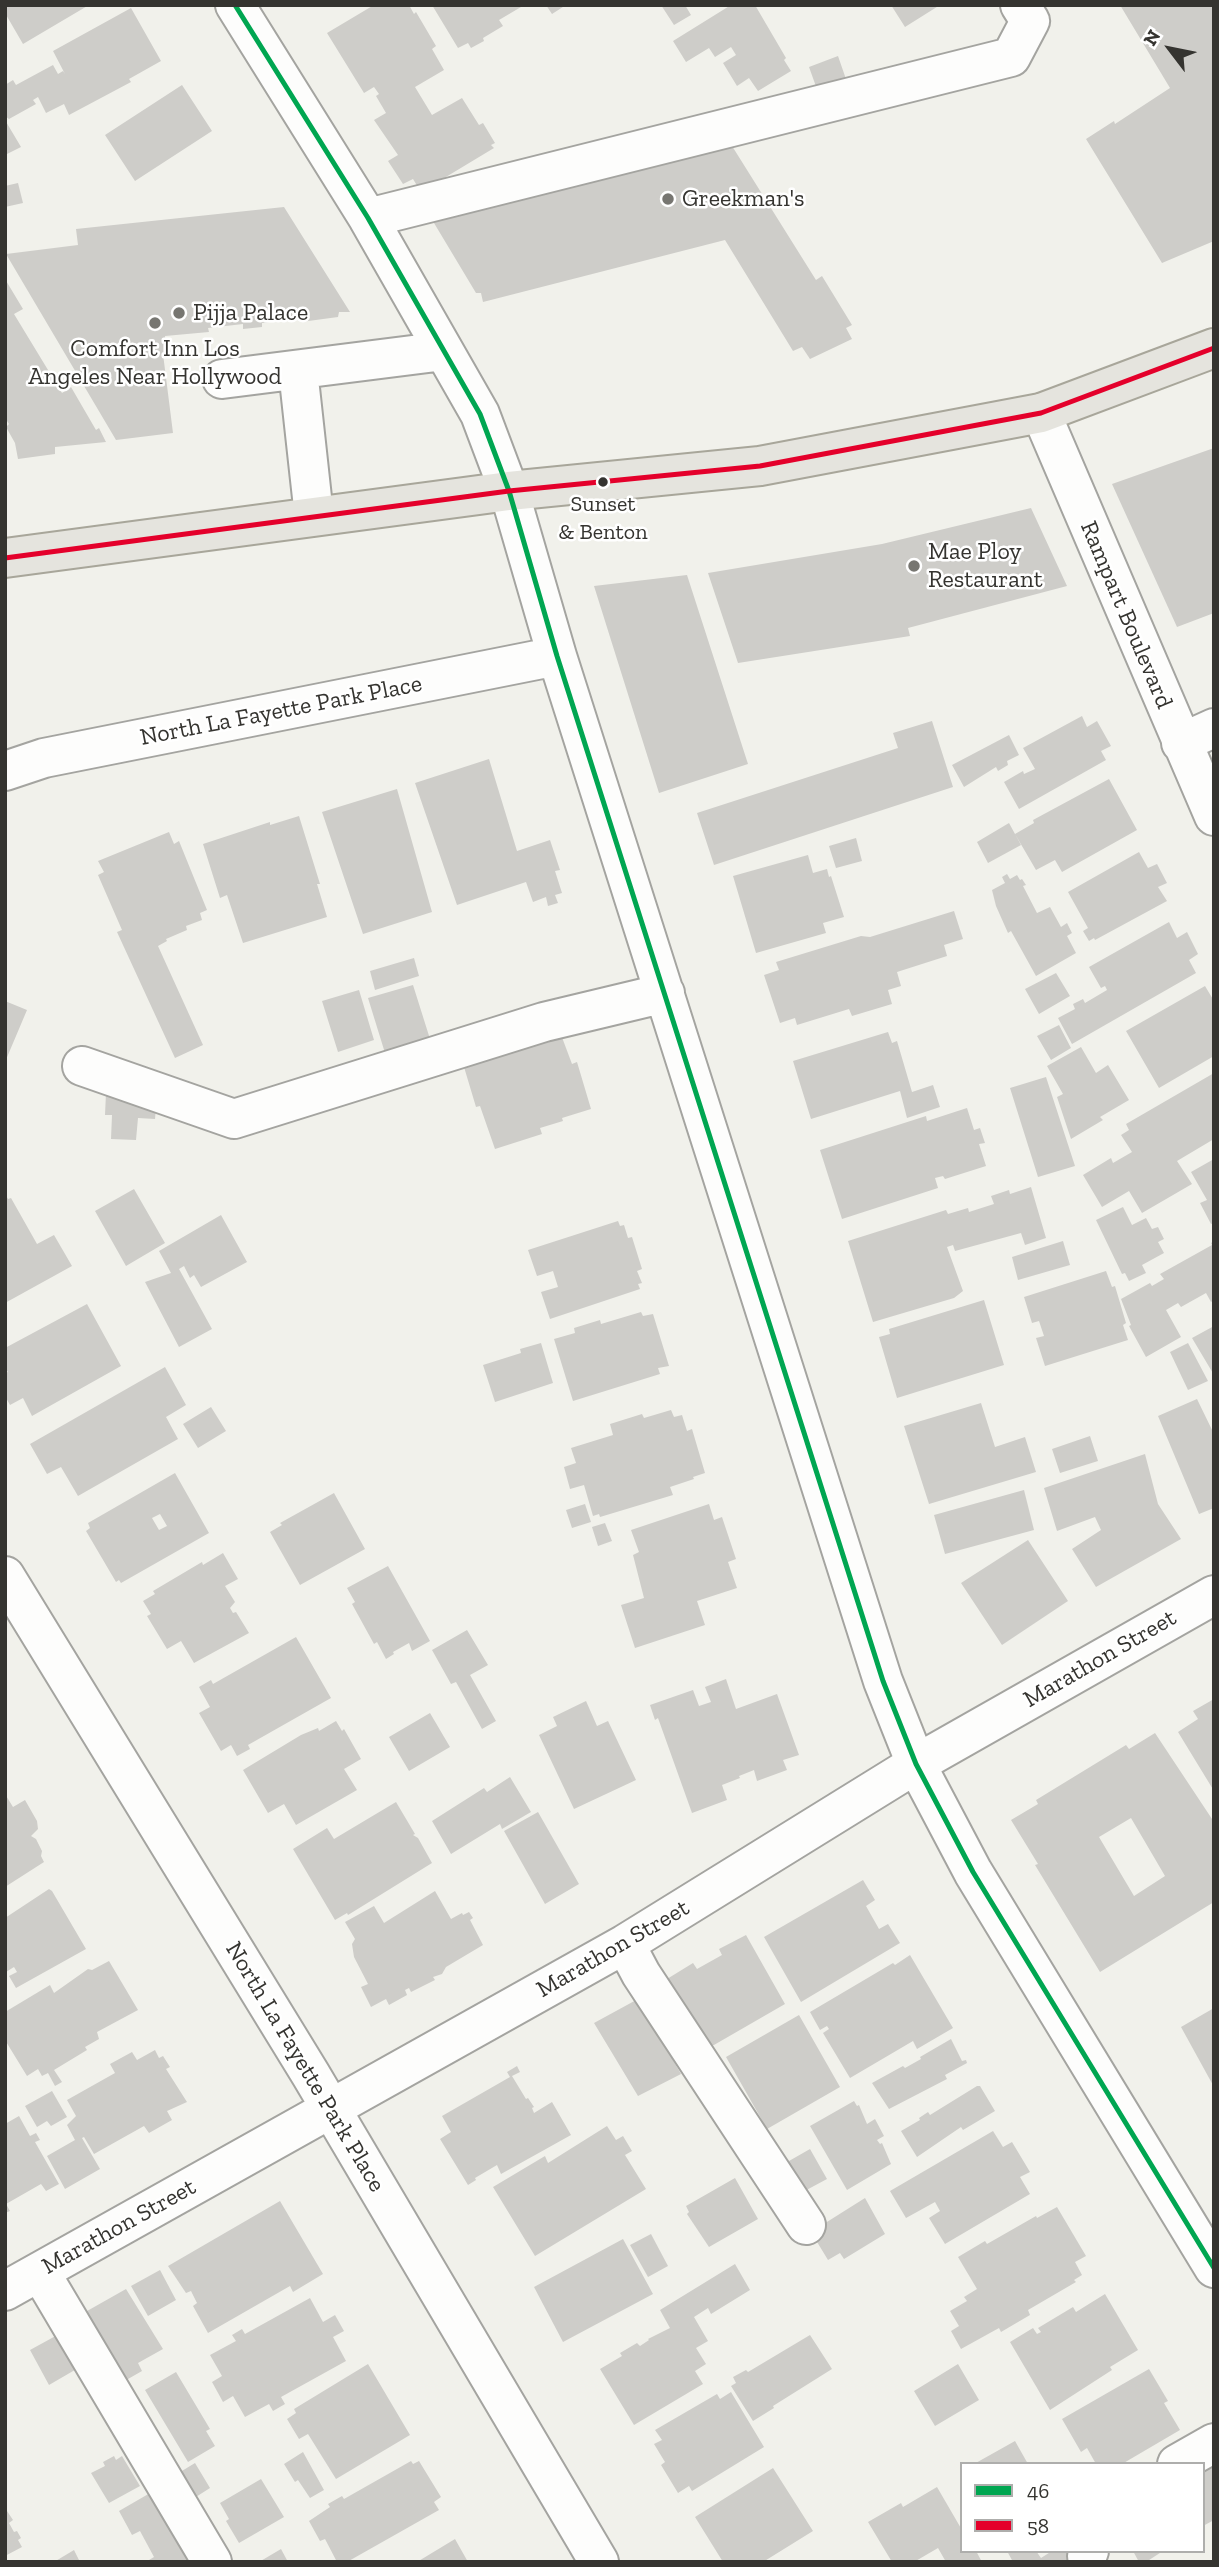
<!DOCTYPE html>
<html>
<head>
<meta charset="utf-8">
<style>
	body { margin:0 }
	#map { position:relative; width:1219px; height:2567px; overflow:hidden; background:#f1f1eb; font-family:"Zilla Slab",serif }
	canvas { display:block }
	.frame { position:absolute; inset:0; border:7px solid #353430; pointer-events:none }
	.legend { position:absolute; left:960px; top:2462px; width:245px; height:91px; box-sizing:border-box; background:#fff; border:2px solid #aeaeac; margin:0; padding:9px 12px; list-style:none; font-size:21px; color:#353430 }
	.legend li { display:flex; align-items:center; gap:14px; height:35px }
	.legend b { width:35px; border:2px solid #aeaeac }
	.north { position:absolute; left:1135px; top:14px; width:70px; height:70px; -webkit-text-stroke:5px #fff; paint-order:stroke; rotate:302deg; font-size:19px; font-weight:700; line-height:28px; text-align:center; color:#353430 }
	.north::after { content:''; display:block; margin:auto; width:24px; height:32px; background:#353430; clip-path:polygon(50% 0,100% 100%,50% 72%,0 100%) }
</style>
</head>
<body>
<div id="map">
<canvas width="1219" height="2567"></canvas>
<div class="frame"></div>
<ul class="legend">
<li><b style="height:9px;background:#00a651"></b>46</li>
<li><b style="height:9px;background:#e4002b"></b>58</li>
</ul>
<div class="north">N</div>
</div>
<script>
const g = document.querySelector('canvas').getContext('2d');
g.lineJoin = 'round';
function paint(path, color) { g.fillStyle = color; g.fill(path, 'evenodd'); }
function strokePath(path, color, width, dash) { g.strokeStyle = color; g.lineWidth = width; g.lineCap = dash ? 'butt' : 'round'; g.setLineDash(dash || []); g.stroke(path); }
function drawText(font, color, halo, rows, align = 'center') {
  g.font = font + ' "Zilla Slab",serif'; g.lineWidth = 5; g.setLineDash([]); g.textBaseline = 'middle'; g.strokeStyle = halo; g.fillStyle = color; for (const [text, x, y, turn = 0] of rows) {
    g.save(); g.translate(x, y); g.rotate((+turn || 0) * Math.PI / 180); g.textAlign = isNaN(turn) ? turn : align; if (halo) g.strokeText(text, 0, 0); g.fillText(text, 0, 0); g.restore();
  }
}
paint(new Path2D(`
	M7,5H89L23,44L5,13Z
	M374,5H409L414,14L416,12L436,46L432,49L444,70L415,87L432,115L462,98L479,125L483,123L495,143L491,145L494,148L421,192L413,179L403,184L388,161L398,155L374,120L386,113L376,96L379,94L374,87L364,93L327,33Z
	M432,5H520L521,7L499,20L503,26L483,38L484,41L471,48L468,43L458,48Z
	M546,5H566L552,14Z
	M661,5H685L691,15L674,25Z
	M731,5H755L786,58L784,60L791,71L758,91L749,78L737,86L723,63L736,55L731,47L715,57L709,48L686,62L673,41Z
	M891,5H940L905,27Z
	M1120,5H1214V241L1162,263L1086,139L1114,121L1115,124L1170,88Z
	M131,8L161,61L129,79L131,82L69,115L64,104L46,113L38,97L33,100L36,104L9,119L5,116V85L13,80L16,85L53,65L58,74L63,71L65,74L53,51Z
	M838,56L847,82L818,92L809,67Z
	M182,85L212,131L135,181L105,135Z
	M5,120L21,147L5,155Z
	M727,138L816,280L822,276L852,325L846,328L852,339L810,359L802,347L793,351L725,240L483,302L481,293H476L428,213Z
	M18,183L23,203L5,207V186Z
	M284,207L350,312H339L338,317L301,322V318L262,323V327L243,329V324L208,328L209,332L165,336L166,354H163L173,433L116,440L6,254L78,245L76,229Z
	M5,279L23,309L14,314L62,393L71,387L96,430L99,428L106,442L55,447V454L18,459L15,443L6,427L9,424L5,418Z
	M1214,448V613L1177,627L1112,484Z
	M1031,508L1067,586L908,628L910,636L738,663L708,573L882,544Z
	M687,575L748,764L659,793L594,586Z
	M1082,716L1087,727L1097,721L1111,746L1101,751L1106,760L1019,809L1004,782L1023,771L1024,774L1035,769L1023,748Z
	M932,721L953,787L714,865L697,813L898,748L893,733Z
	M1009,735L1019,755L1007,761L1008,765L998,771L996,767L964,787L952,765Z
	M489,759L517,851L550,840L560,870L555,871L562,893L555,895L558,903L548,906L546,897L533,902L526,882L457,905L415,783Z
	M1109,779L1137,830L1062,872L1055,860L1036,870L1015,834L1034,823L1033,820Z
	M397,789L432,912L363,934L322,812Z
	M299,816L320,884H317L327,917L243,943L227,895L220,898L203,844L270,822V825Z
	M1009,823L1021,845L988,863L977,842Z
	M169,832L174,844L179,841L207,910L200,913L202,920L186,926L187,930L166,939L167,941L158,946L203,1045L175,1058L117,932L122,930L98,875L104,872L98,861Z
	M856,838L862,861L836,868L829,846Z
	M1139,852L1148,868L1157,864L1167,883L1158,887L1167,901L1095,940L1094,938L1089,941L1083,931L1088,928L1068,892Z
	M808,855L813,873L827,869L829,877L831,876L844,917L823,923L826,933L756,953L733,876Z
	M1007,874L1010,879L1017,875L1020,880L1022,879L1026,885L1023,886L1037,913L1050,907L1061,927L1067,923L1072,933L1067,936L1076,953L1036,976L1011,931L1008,933L996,906L992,890L1005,883L1002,877Z
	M954,911L963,939L944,945L947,956L897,972L901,986L888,990L892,1004L852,1016L849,1009L797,1025L795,1018L780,1023L764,975L779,970L776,962L861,936L870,937Z
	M1169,922L1177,938L1187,932L1198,954L1189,960L1196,973L1072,1044L1058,1018L1075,1009L1073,1004L1083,999L1085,1003L1107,990L1105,986L1101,988L1089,967Z
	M414,958L419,976L375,990L370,971Z
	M1056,973L1070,996L1039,1014L1025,989Z
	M413,985L430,1039L385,1053L368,998Z
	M1205,986L1214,1001V1056L1159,1088L1126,1031Z
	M359,990L374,1040L338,1052L322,1001Z
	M5,1001L27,1010L5,1062Z
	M1059,1025L1071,1048L1051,1060L1037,1036Z
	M560,1032L572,1064L577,1062L591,1109L562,1118L563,1121L540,1128L542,1134L495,1149L480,1106L476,1107L464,1067Z
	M888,1032L892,1043L897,1041L912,1092L933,1085L940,1107L907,1118L900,1091L811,1119L793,1061Z
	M1081,1047L1096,1073L1108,1065L1129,1100L1100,1117L1103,1120L1071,1139L1057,1097L1063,1094L1047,1066Z
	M1214,1073V1139L1177,1161L1192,1184L1142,1213L1129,1191L1102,1207L1083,1175L1111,1158L1113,1163L1132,1152L1121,1135L1129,1130L1126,1124Z
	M1046,1077L1075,1166L1038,1177L1010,1088Z
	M106,1093L157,1096L155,1119L138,1118L136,1140L111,1139L112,1115H105Z
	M967,1108L974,1130L980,1128L985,1143L979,1144L986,1166L945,1179L943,1176L935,1178L938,1188L842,1219L820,1150L926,1116L927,1121Z
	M1214,1159V1223L1211,1224L1200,1203L1207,1200L1191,1172Z
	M1031,1187L1046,1238L1025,1245L1021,1233L955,1251L953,1245L947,1247L963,1291L954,1298L873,1322L848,1241L946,1210L948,1214L968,1208L969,1212L994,1204L991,1196L1009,1190L1010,1194Z
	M134,1189L165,1243L126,1266L95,1211Z
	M5,1194L8,1199L11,1198L37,1244L54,1235L72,1266L5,1303Z
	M1123,1207L1132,1225L1146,1218L1152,1229L1158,1227L1164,1239L1158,1242L1164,1253L1142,1265L1146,1273L1129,1281L1125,1273L1122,1274L1096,1220Z
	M221,1215L247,1262L201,1287L194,1275L190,1278L184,1266L179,1269L212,1329L179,1347L145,1282L171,1273L159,1251Z
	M618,1221L620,1226L624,1225L628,1238L632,1237L642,1269L637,1271L642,1283L638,1284L640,1289L550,1319L541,1292L558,1287L553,1271L537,1276L528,1250Z
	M1063,1241L1070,1265L1018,1280L1012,1257Z
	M1214,1241V1300L1211,1302L1206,1293L1181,1307L1178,1303L1166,1310L1181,1337L1146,1357L1129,1326L1131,1325L1121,1299L1150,1283L1152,1286L1164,1279L1160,1274L1212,1245L1211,1243Z
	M1106,1271L1112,1287L1115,1286L1126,1323L1123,1325L1128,1340L1045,1366L1036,1338L1044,1336L1039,1321L1032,1323L1024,1297Z
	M984,1300L1004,1365L897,1398L879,1337L890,1334L889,1329Z
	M87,1304L121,1366L32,1416L23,1398L10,1405L5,1396V1373L8,1372L5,1368V1348Z
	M641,1312L643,1316L653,1314L669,1366L658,1368L660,1374L573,1401L554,1339L575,1333L574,1328L600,1320L601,1324Z
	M1214,1326V1375L1192,1338Z
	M541,1343L553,1383L495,1402L483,1365L521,1353L520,1349Z
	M1188,1343L1208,1381L1188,1390L1170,1352Z
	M165,1367L186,1405L166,1417L178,1439L78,1496L61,1467L47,1474L30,1444Z
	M1197,1399L1214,1434V1508L1199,1514L1158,1416Z
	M981,1403L995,1447L1025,1437L1036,1472L929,1504L904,1426Z
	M211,1407L226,1431L198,1448L183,1424Z
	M671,1410L674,1417L682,1415L687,1431L692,1429L705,1473L693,1477L694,1479L670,1487L673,1495L600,1517L599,1514L593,1516L584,1485L570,1489L564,1467L576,1463L571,1448L613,1435L610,1424L642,1414L644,1418Z
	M1090,1436L1098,1461L1060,1473L1052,1449Z
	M1145,1454L1158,1504L1181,1539L1096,1587L1072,1549L1101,1530L1095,1517L1057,1531L1044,1488Z
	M175,1473L209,1533L121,1583L119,1580L116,1582L86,1531L90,1528L88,1523ZM160,1514L167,1526L159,1530L152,1518Z
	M1024,1490L1034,1530L945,1554L934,1515Z
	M334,1493L365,1549L300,1585L270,1532L282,1525L280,1523Z
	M585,1504L591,1522L572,1528L566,1510Z
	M709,1504L714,1520L722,1517L736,1559L728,1562L737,1588L697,1601L705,1625L635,1648L621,1605L644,1598L633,1555L639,1552L631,1530Z
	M605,1523L612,1541L598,1546L592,1527Z
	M1028,1540L1068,1601L1002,1645L961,1583Z
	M223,1553L238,1579L225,1586L235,1602L230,1608L233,1613L236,1612L249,1633L194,1663L181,1641L167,1649L147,1616L151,1614L143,1601L155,1594L153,1591L202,1562L203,1565Z
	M388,1566L430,1641L412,1651L409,1643L393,1652L394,1654L386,1659L377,1642L374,1644L352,1604L355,1602L347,1588Z
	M467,1630L488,1665L470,1675L496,1721L482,1729L456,1682L451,1684L432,1650Z
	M296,1637L331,1698L248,1745L250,1749L237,1756L231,1745L221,1751L199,1713L210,1707L199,1687L211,1680L213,1684Z
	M726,1679L736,1709L777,1694L799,1755L783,1760L787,1770L757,1781L754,1770L739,1776L740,1778L722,1785L727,1800L692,1813L658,1718L655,1720L650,1705L693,1690L699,1706L711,1702L705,1687Z
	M1214,1699V1791L1178,1732L1198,1719L1193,1711Z
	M586,1701L597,1726L608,1721L636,1780L574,1809L539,1735L557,1726L553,1717Z
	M430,1713L450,1747L409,1771L389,1737Z
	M336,1721L342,1731L344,1729L361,1759L344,1769L357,1790L296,1825L284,1804L268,1813L243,1770L301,1735L318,1728L319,1731Z
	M1155,1733L1214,1822V1902L1100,1972L1035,1865L1038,1864L1011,1820L1038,1804L1036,1800L1126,1745L1129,1749ZM1131,1818L1165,1876L1134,1896L1099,1837Z
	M510,1777L531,1812L502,1829L500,1824L451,1854L432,1821L484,1788L487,1792Z
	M5,1794L13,1807L25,1800L37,1821L38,1829L31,1836L36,1839L42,1851L41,1856L44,1862L5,1887Z
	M396,1802L415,1834L413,1835L418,1838L432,1863L348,1915L347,1913L335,1920L293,1849L327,1828L334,1839Z
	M538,1812L579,1884L545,1904L504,1831Z
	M863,1880L875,1900L866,1906L879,1929L888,1924L900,1943L801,2002L764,1937Z
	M49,1889L52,1891L86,1949L16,1988L9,1976L17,1972L14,1967L6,1972L5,1970V1918Z
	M435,1891L451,1919L462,1913L463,1915L469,1912L473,1918L470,1920L483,1945L446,1967L442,1974L433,1977L435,1980L411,1992L409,1988L405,1990L407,1995L389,2005L386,1999L371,2007L361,1987L368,1984L354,1957L352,1944L355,1939L345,1922L374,1906L384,1923Z
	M746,1935L785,2004L707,2049L667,1979L693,1963L697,1969L722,1955L719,1949Z
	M910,1955L953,2028L917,2049L913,2041L850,2078L823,2033L829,2029L827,2026L820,2030L810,2012L893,1963L895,1965Z
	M109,1961L138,2010L97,2032L99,2039L85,2047L87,2050L54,2070L62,2082L55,2086L48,2073L42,2076L38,2069L27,2076L5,2040V2012L50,1985L54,1993L88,1969L92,1970Z
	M638,1999L681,2074L638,2096L594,2023Z
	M1214,2008V2087L1181,2027Z
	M799,2015L840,2087L767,2129L726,2057Z
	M951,2039L962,2061L966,2060L967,2063L945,2075L947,2079L889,2109L872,2083L903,2066L905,2068L921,2059L920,2057Z
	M155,2050L159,2058L163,2056L170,2067L166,2069L187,2102L167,2111L172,2120L149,2133L144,2126L94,2154L84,2137L82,2138L100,2169L65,2189L47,2156L75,2140L67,2125L76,2116L67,2100L115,2073L110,2064L132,2052L137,2060Z
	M517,2066L520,2072L512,2076L526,2099L528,2098L534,2107L532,2108L534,2113L552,2102L571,2135L501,2174L497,2165L475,2178L476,2180L468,2185L440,2139L451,2132L442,2116L510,2077L507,2072Z
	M977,2086H980L995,2111L963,2130L961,2127L917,2157L901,2131L920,2120L919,2118L928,2112L930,2115Z
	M52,2091L67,2117L51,2126L47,2121L37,2127L25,2106Z
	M854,2101L857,2106L859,2105L867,2124L875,2119L884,2136L877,2140L880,2144L882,2143L891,2164L847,2190L810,2126Z
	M19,2116L30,2136L36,2133L40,2140L35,2142L59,2184L46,2191L41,2184L6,2204L10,2211L5,2213V2124Z
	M607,2126L616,2140L623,2136L632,2151L625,2155L646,2189L535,2256L493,2187L545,2156L548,2163Z
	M993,2131L1003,2147L1012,2142L1030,2172L1020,2177L1030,2194L945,2244L929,2218L940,2211L935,2202L906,2218L890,2191Z
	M810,2149L827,2179L799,2194L782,2165Z
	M735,2178L758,2219L709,2247L687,2214L689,2212L686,2206Z
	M865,2198L885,2234L844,2259L840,2253L828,2260L811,2232Z
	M280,2201L323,2274L293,2292L290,2286L208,2333L193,2306L197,2303L191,2291L186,2293L168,2266Z
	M1057,2207L1086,2256L1075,2262L1082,2275L1074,2280L1076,2282L1028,2310L1030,2315L1001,2332L999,2328L961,2349L951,2331L959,2326L950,2311L967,2301L964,2297L977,2289L958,2257L985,2241L987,2244L1036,2216L1037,2218Z
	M651,2234L668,2266L648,2277L630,2245Z
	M623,2239L653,2294L563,2342L534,2287Z
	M735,2264L750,2290L711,2314L708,2308L694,2317L708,2341L696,2348L706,2364L695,2371L703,2384L634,2425L600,2369L622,2356L620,2353L637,2343L640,2346L649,2340L648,2339L670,2328L660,2310Z
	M160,2270L176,2300L148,2316L131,2286Z
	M126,2289L163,2349L138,2363L142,2371L121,2383L80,2315Z
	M1105,2294L1138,2350L1110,2367L1112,2370L1050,2410L1010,2342L1033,2328L1037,2334L1041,2332L1038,2328L1073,2307L1076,2312Z
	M310,2298L323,2322L335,2315L344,2331L333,2337L346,2361L281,2397L285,2404L273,2411L269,2404L245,2417L233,2396L223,2402L212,2382L222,2376L210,2355L236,2341L232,2335L242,2329L245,2334Z
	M61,2333L80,2367L49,2385L30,2350Z
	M810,2335L832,2369L773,2406L774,2408L753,2421L731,2386L736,2383L733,2377L746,2370L748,2372Z
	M368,2364L410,2435L336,2479L308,2434L299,2439L287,2419L296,2413L294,2409Z
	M958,2364L979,2400L935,2426L914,2391Z
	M1149,2369L1168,2401L1164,2403L1180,2430L1122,2464H1096L1087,2448L1081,2452L1062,2419Z
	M176,2372L210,2429L206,2431L215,2446L188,2462L145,2390Z
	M731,2392L764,2447L692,2491L689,2486L678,2493L661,2465L665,2462L654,2444L662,2440L655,2430L717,2394L720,2399Z
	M1015,2441L1028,2464H974Z
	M303,2452L324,2490L310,2498L298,2480L295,2482L284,2464Z
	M1205,2454L1214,2469V2520L1203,2526Z
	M114,2456L116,2460L122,2456L140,2486L109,2503L91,2473L105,2466L103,2462Z
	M411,2461L413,2464L419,2461L441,2497L434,2502L439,2510L347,2562H337L325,2539L320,2541L309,2521L330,2507L328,2504L342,2496L344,2499Z
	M195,2463L210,2488L188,2502L172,2477Z
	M773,2468L813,2531L763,2562H723L695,2517Z
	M261,2479L284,2517L239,2543L226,2521L229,2519L220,2503Z
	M937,2487L962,2530V2551H976L982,2562H946L938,2548L914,2562H892L868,2522L901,2503L903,2507Z
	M157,2489L200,2562H150L149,2560L154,2557L140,2531L132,2535L119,2511Z
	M5,2508L13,2520L9,2523L14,2532L17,2531L21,2538L18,2540L22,2547L5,2556Z
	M455,2539L468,2562H417Z
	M281,2549L288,2562H259Z
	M74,2550L80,2562H54Z
	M1007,2551H1036L1041,2558L1052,2551H1066L1072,2562H1013Z
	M1133,2551H1163L1146,2562H1139Z`), '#cecdc9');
const minor = new Path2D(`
	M235,5L368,218L480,414L509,491L557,656L883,1681L916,1764L973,1872L1214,2268
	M368,218L1011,57L1030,21L1020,5
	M298,370L314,516
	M222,379L444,351
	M1041,413L1214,816
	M1181,743L1214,728
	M5,771L44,758L557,656
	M82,1066L234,1119L544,1022L665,993
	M5,1576L311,2075L599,2562
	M625,1944L641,1974L806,2225
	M40,2272L212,2562
	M5,2291L625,1944L916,1764L1214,1595
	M1177,2464L1214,2443
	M1087,2556L1089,2551`);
const major = new Path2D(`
	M5,558L509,491L760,466L1041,413L1214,348`);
strokePath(minor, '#a4a4a0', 42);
strokePath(major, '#a8a69a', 42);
strokePath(minor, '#fdfdfc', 38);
strokePath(major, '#e5e4de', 38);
strokePath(new Path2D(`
	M235,5L368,218L480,414L509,491L557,656L883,1681L916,1764L973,1872L1214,2268`), '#00a651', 5);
strokePath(new Path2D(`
	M5,558L509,491L760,466L1041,413L1214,348`), '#e4002b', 5);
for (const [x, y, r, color] of [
	[668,199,7,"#777671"],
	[179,313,7,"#777671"],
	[155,323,7,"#777671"],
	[603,482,6,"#353430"],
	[914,566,7,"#777671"]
]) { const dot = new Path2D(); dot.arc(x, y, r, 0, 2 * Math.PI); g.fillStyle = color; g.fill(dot); strokePath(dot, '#fff', 2.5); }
drawText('22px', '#353430', '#fff', [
	["Sunset",603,505],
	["& Benton",603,533]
]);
drawText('24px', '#353430', '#fff', [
	["Greekman's",682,199],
	["Pijja Palace",193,313],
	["Comfort Inn Los",155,349,"center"],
	["Angeles Near Hollywood",155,377,"center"],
	["Mae Ploy",928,552],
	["Restaurant",928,580]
], 'left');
drawText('24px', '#353430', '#fff', [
	["Rampart Boulevard",1126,615,67],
	["North La Fayette Park Place",281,711,-11],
	["Marathon Street",1100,1659,-30],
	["Marathon Street",613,1949,-30],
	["North La Fayette Park Place",305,2067,59],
	["Marathon Street",119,2227,-29]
]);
</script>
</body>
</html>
